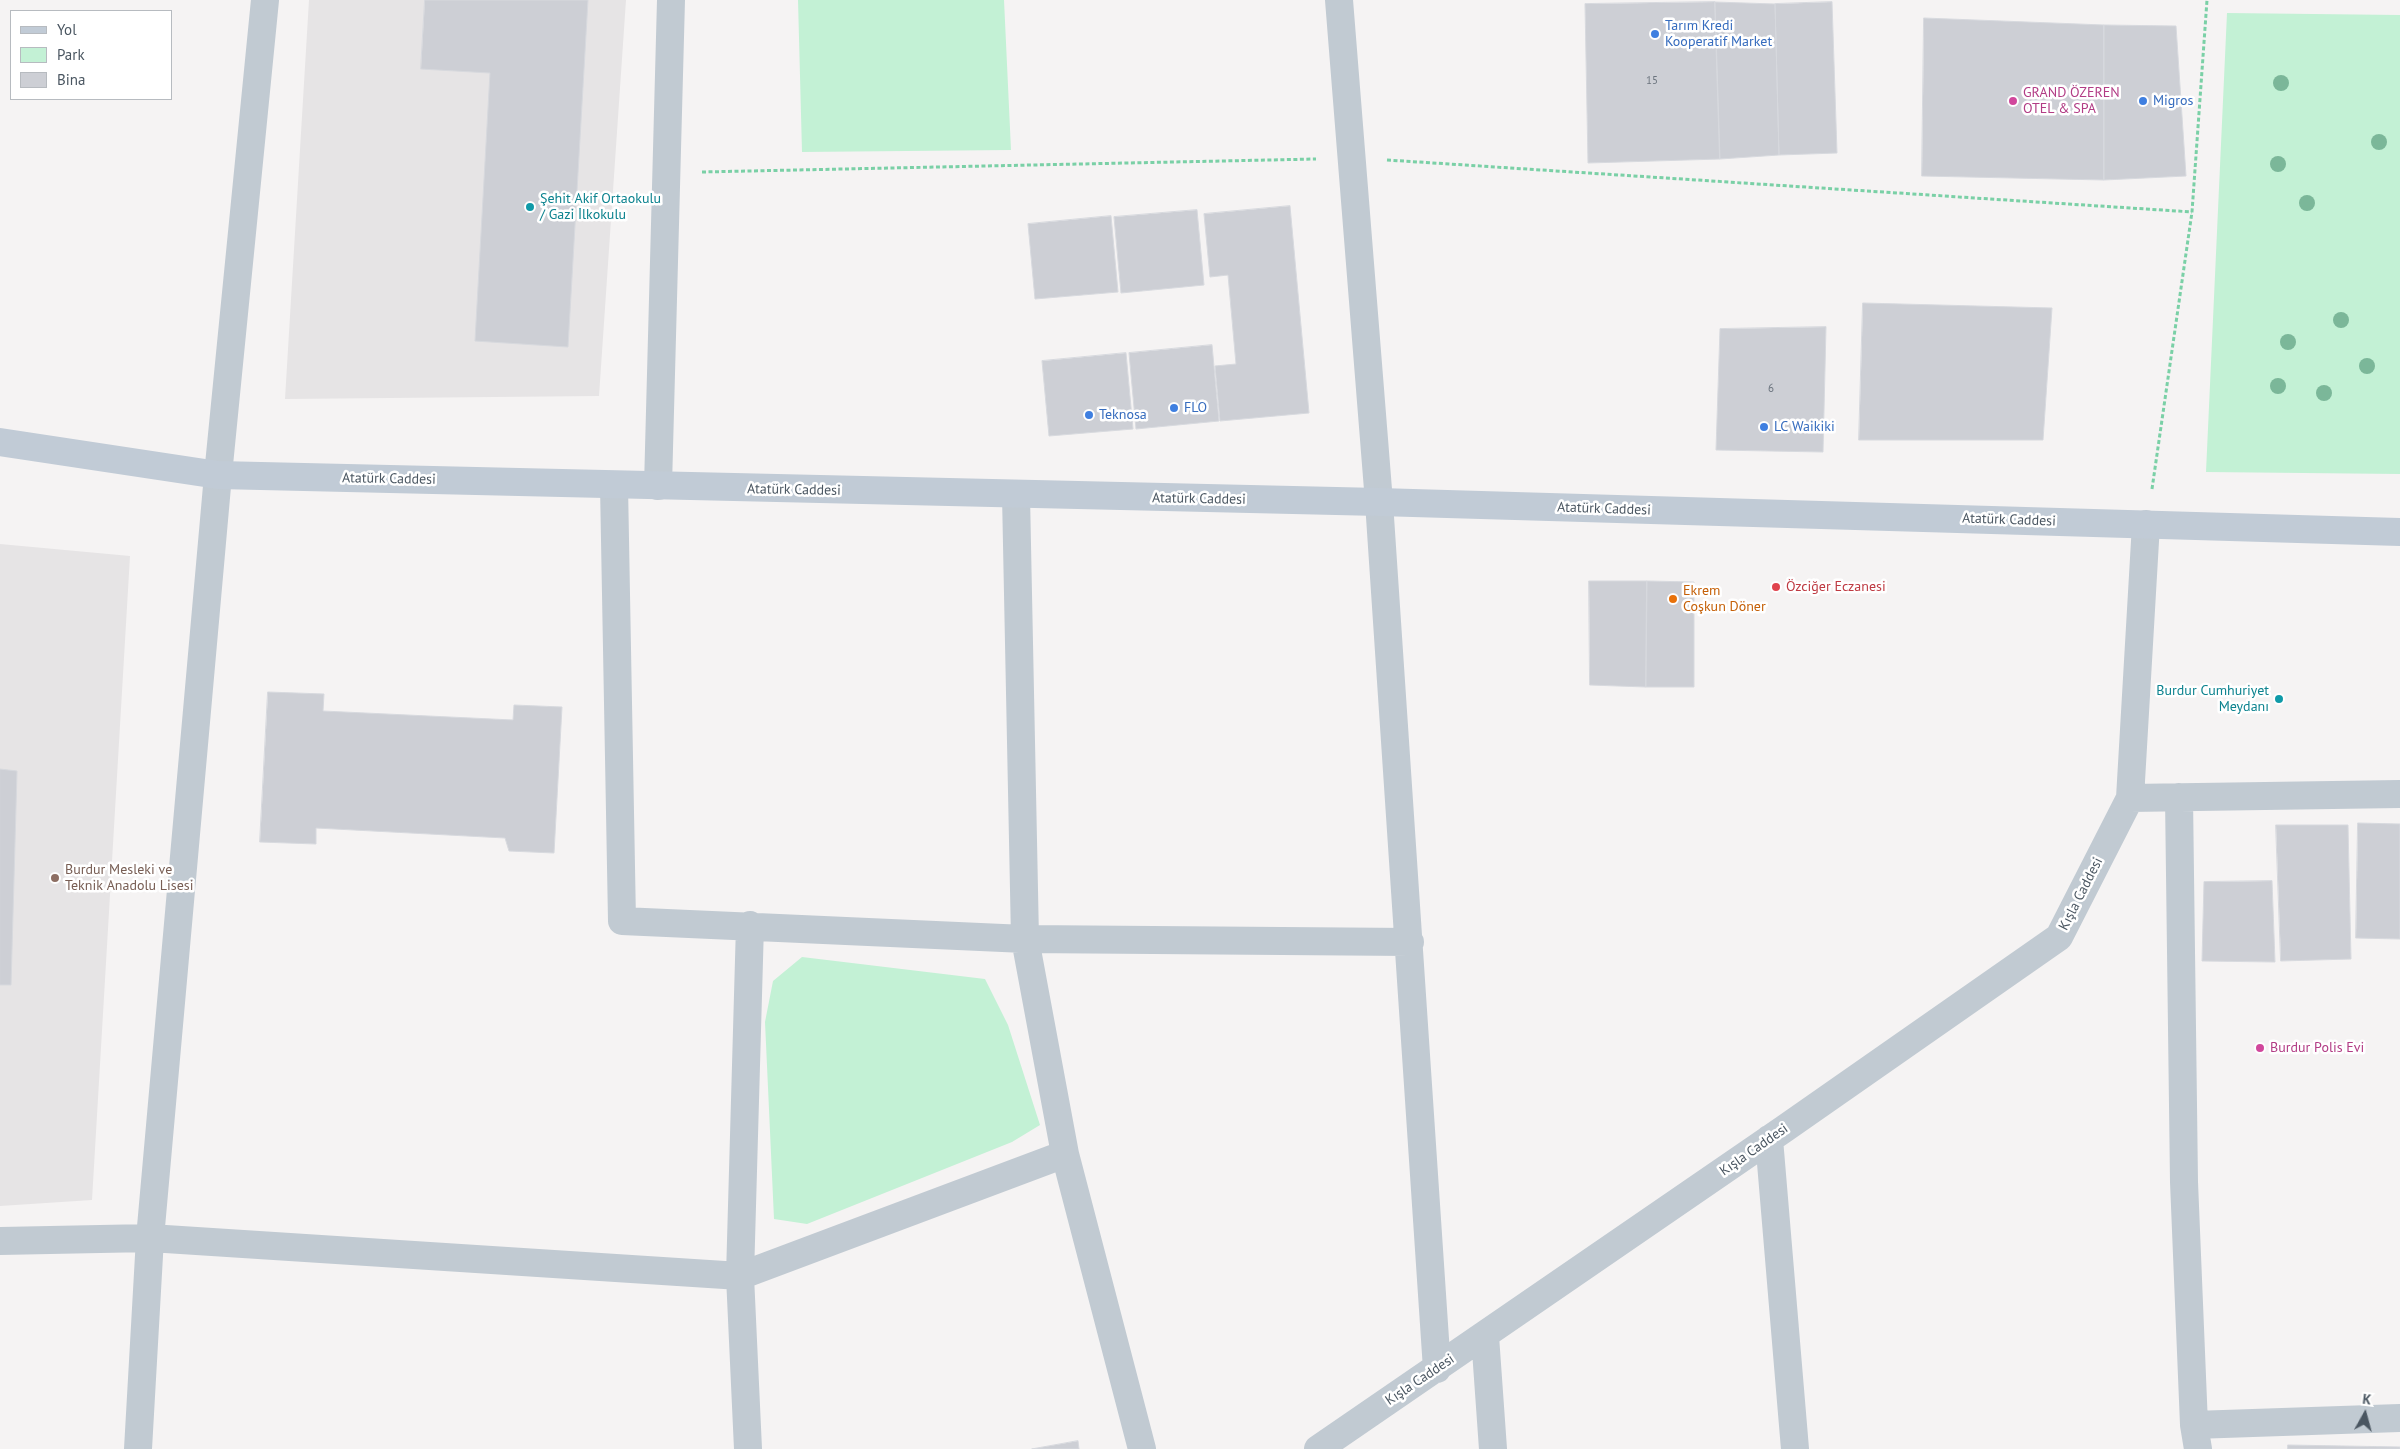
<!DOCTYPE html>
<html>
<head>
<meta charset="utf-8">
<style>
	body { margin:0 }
	#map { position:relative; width:2400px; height:1449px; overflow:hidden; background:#f5f3f3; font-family:"PT Sans",sans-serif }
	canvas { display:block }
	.legend { position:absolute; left:10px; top:10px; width:162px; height:90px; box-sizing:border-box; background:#fff; border:1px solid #b7bbc0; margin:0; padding:6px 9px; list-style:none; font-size:15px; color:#4a5661 }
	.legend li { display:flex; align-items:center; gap:10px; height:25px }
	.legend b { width:25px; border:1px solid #b7bbc0 }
	.north { position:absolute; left:2340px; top:1389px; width:50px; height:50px; -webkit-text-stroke:4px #fff; paint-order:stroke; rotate:7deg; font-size:14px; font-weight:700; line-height:20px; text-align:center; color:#4a5661 }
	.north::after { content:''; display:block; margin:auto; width:18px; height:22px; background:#4a5661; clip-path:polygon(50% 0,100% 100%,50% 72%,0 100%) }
</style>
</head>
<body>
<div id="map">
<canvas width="2400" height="1449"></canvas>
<ul class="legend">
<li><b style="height:6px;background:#c1cbd6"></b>Yol</li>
<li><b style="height:14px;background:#c3f1d5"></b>Park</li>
<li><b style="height:14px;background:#cdcfd5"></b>Bina</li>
</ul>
<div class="north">K</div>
</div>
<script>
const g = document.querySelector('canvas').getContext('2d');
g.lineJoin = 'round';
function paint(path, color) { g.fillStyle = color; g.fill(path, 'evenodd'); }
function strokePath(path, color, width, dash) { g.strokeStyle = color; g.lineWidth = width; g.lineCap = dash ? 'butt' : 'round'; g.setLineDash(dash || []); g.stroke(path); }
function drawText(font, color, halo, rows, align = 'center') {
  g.font = font + ' "PT Sans",sans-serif'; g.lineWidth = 5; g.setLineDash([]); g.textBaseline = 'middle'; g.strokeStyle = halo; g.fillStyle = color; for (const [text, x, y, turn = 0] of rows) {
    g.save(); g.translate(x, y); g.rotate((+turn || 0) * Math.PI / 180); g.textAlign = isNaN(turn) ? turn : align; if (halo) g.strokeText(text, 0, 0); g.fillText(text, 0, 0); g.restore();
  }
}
paint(new Path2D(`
	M309,0H626L599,396L285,399Z
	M0,544L130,556L92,1200L0,1206Z`), '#e6e4e5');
paint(new Path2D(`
	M798,0H1004L1011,150L802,152Z
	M2227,13L2400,15V474L2206,472Z
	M802,957L985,979L1008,1025L1040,1125L1012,1142L807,1224L774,1219L765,1022L773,981Z`), '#c3f1d5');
const building = new Path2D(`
	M425,0H588L568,347L475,341L490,73L421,69Z
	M1715,2L1775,4L1779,155L1720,159Z
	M1715,2L1720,159L1588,163L1585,4Z
	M1832,2L1837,153L1779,155L1775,4Z
	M1924,18L2104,25V180L1922,176Z
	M2104,25L2176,26L2186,176L2104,180Z
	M1290,206L1309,413L1220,421L1215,366L1236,364L1228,275L1210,277L1204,214Z
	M1197,210L1204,285L1121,293L1114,217Z
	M1111,216L1118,292L1035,299L1028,224Z
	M1863,303L2052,308L2043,440H1859Z
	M1826,327L1823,452L1716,450L1720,329Z
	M1212,345L1219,421L1136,429L1129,353Z
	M1126,353L1133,429L1049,436L1042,361Z
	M1589,581H1647L1646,687L1590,685Z
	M1647,581L1694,582V687H1646Z
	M268,692L324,694L323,711L513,720L514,705L562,707L554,853L509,851L505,838L316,828V844L260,842Z
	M0,769L17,771L11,985H0Z
	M2358,823L2400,824V939L2356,938Z
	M2276,825H2348L2351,959L2281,961Z
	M2272,881L2275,962L2202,961L2204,882Z
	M1078,1441L1079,1449H1032Z
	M2288,1445L2400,1447V1449H2288Z`);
paint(building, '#cdcfd5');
strokePath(building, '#d7d9de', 1);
strokePath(new Path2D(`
	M1387,160L2192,212
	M702,172L1316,159
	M2152,489L2192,212L2207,0`), '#7ad0a6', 3, [4, 2.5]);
strokePath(new Path2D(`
	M1339,0L1379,502L1437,1369
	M614,485L622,921L1025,939L1410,942
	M658,486L671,0
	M1016,495L1025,939L1065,1154L1142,1449
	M2179,797L2184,1182L2194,1425L2198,1449
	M2130,798L2400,794
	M1769,1139L1795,1449
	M0,1241L150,1238L740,1276L1065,1154
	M1485,1336L1493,1449
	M2194,1425L2400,1418
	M138,1449L150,1238L218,475L265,0
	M748,1449L740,1276L750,925
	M1318,1449L1784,1129L2059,937L2130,798L2146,524`), '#c1cad2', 28);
strokePath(new Path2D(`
	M0,442L218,475L1379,502L2400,532`), '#c1cbd6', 28);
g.fillStyle = '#7bb799';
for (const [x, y] of [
	[2281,83],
	[2379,142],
	[2278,164],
	[2307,203],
	[2341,320],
	[2288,342],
	[2367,366],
	[2278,386],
	[2324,393]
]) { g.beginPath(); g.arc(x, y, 8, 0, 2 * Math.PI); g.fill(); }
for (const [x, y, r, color] of [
	[1655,34,5,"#3f7fe0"],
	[2013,101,5,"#d1479c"],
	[2143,101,5,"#3f7fe0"],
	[530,207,5,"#0f9aa8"],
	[1174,408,5,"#3f7fe0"],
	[1089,415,5,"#3f7fe0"],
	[1764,427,5,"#3f7fe0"],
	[1776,587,5,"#e0444e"],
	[1673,599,5,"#e8710a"],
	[2279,699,5,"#0f9aa8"],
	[55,878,5,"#8d6e63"],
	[2260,1048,5,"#d1479c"]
]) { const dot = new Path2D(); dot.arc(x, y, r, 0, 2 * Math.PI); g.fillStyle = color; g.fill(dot); strokePath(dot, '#fff', 2); }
drawText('11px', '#6b747e', null, [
	["15",1652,81],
	["6",1771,389]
]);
drawText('14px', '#366cbe', '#fff', [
	["Tarım Kredi",1665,26],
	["Kooperatif Market",1665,42],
	["Migros",2153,101],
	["FLO",1184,408],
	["Teknosa",1099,415],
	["LC Waikiki",1774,427]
], 'left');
drawText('14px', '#b23c85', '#fff', [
	["GRAND ÖZEREN",2023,93],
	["OTEL & SPA",2023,109],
	["Burdur Polis Evi",2270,1048]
], 'left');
drawText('14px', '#0d838f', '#fff', [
	["Şehit Akif Ortaokulu",540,199],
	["/ Gazi İlkokulu",540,215],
	["Burdur Cumhuriyet",2269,691,"right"],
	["Meydanı",2269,707,"right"]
], 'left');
drawText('14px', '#4a5661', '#fff', [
	["Atatürk Caddesi",389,479,1],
	["Atatürk Caddesi",794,490,1],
	["Atatürk Caddesi",1199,499,1],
	["Atatürk Caddesi",1604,509,2],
	["Atatürk Caddesi",2009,520,2],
	["Kışla Caddesi",2081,894,-63],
	["Kışla Caddesi",1754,1150,-35],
	["Kışla Caddesi",1420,1380,-34]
]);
drawText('14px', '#be3a42', '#fff', [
	["Özciğer Eczanesi",1786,587]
], 'left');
drawText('14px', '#c56008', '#fff', [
	["Ekrem",1683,591],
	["Coşkun Döner",1683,607]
], 'left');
drawText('14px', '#785e54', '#fff', [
	["Burdur Mesleki ve",65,870],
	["Teknik Anadolu Lisesi",65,886]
], 'left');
</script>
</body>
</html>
